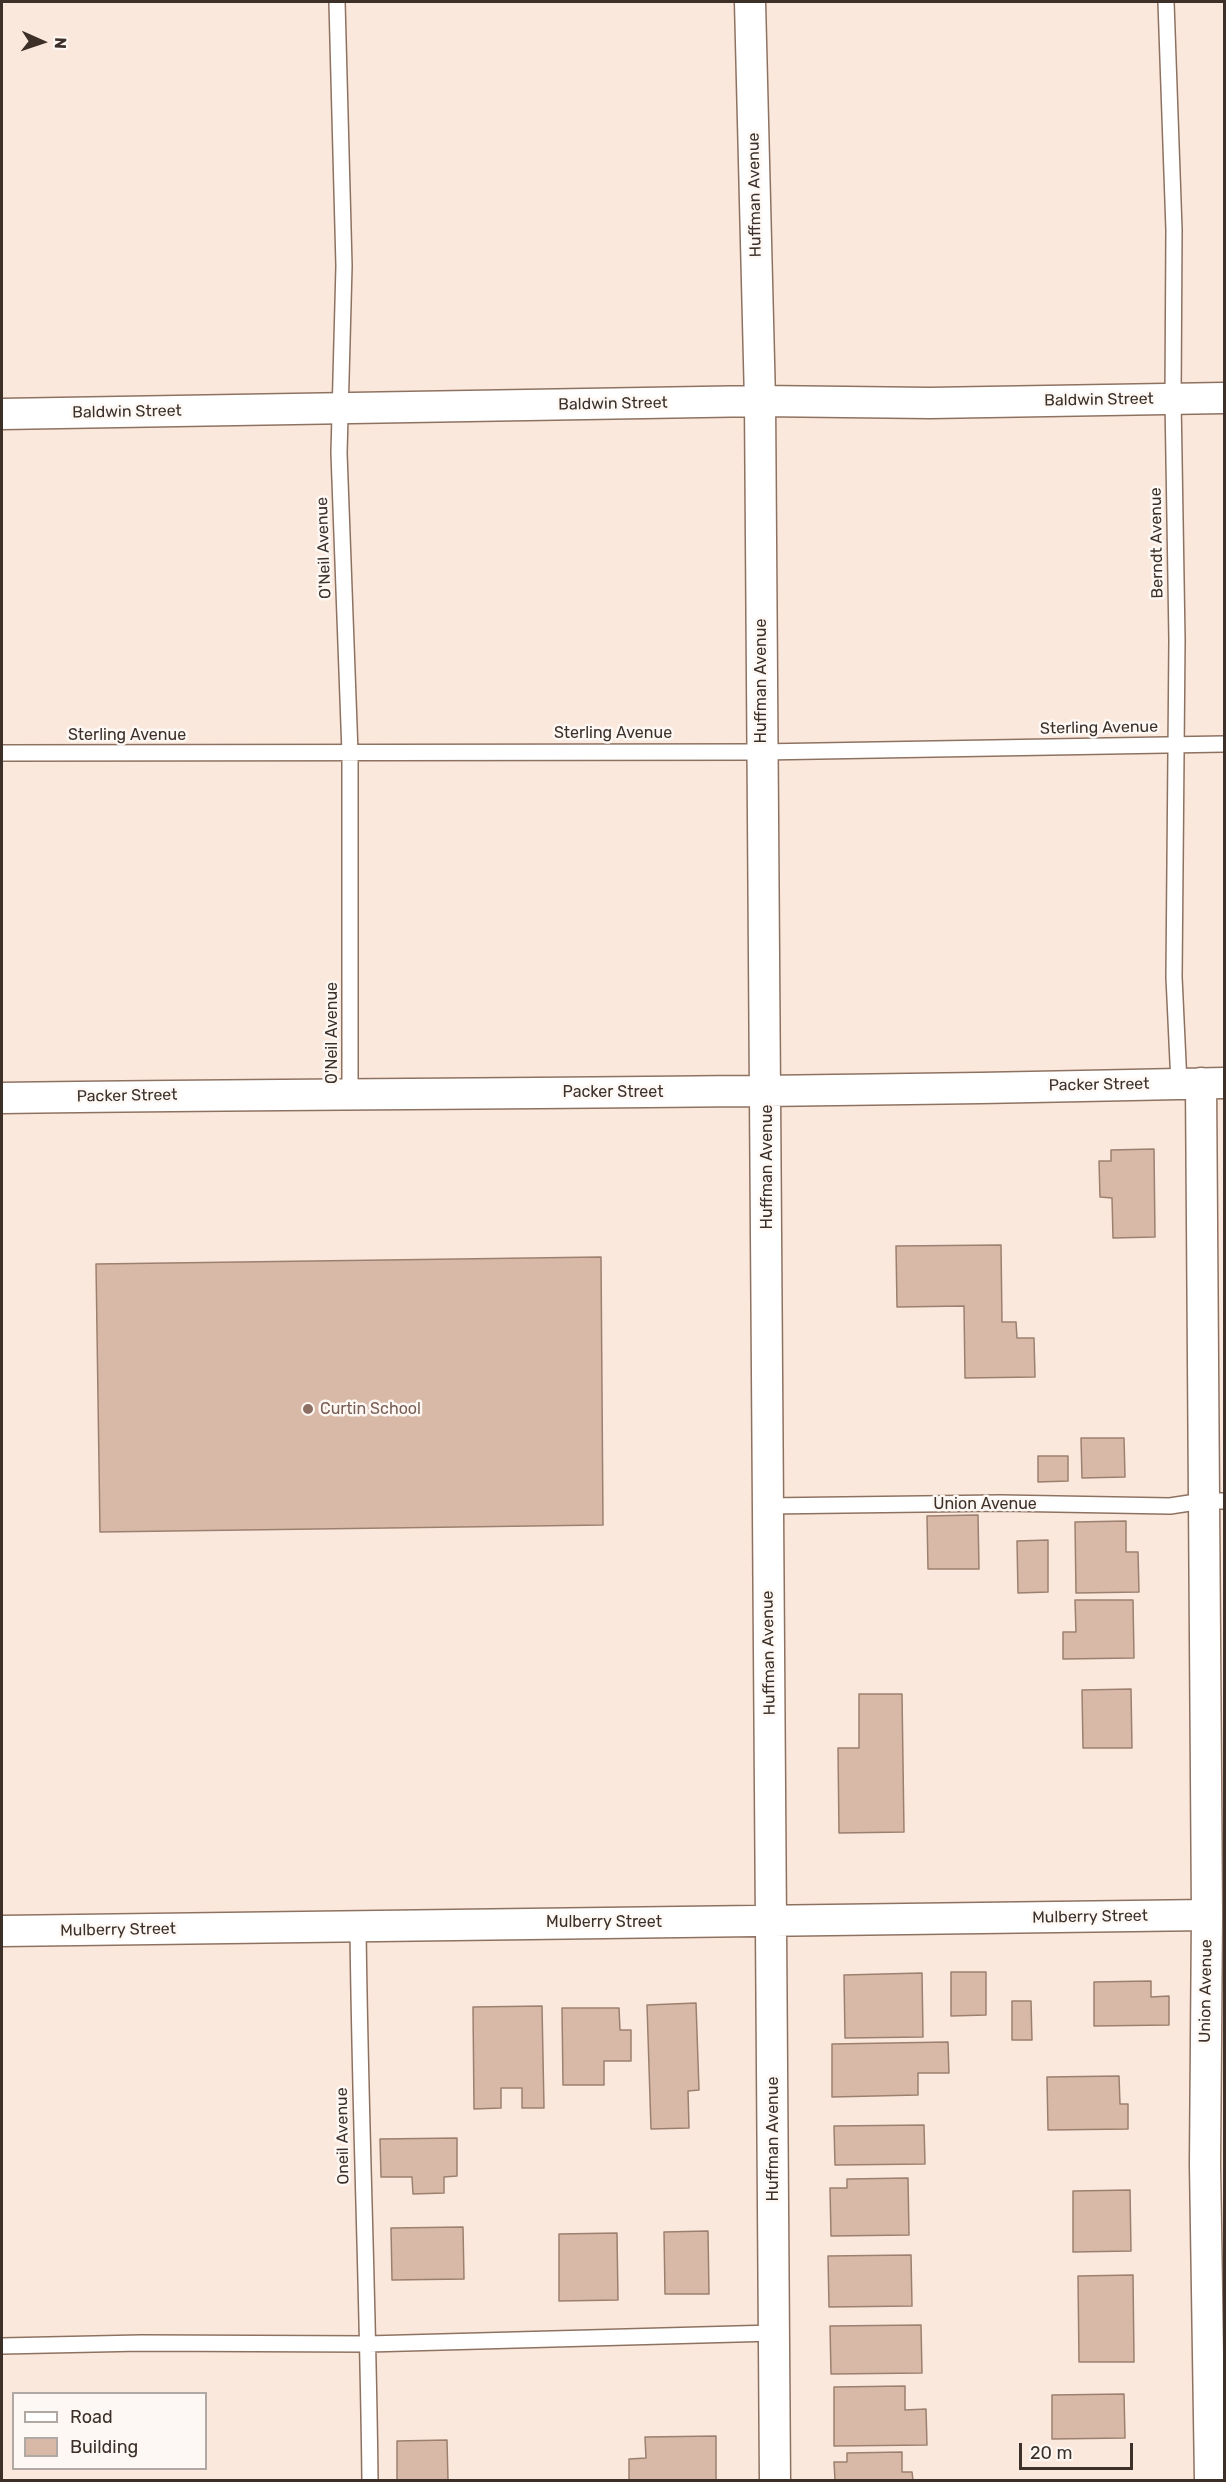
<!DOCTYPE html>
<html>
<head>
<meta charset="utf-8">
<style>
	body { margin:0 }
	#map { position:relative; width:1226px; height:2482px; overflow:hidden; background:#fbe8dc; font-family:Rubik,sans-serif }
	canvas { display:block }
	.frame { position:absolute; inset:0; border:3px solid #3c3029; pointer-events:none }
	.legend { position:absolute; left:12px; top:2392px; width:195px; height:78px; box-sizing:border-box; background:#fef8f4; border:2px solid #b0a8a3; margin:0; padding:8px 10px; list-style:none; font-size:18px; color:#3c3029 }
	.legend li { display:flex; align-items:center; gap:12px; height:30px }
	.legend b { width:30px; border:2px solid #b0a8a3 }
	.north { position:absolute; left:12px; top:12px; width:60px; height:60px; -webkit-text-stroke:4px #fef8f4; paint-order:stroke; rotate:93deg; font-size:16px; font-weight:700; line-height:24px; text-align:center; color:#3c3029 }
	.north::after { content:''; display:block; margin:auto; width:21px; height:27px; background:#3c3029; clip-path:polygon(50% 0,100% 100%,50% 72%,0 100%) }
	.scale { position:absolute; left:1019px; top:2443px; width:114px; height:27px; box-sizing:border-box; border:3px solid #3c3029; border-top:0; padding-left:8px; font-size:18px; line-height:21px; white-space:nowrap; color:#3c3029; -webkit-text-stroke:4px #fef8f4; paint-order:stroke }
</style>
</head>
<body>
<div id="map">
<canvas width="1226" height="2482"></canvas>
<div class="frame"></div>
<ul class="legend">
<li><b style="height:8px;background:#fff"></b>Road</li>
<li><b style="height:16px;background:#d8b9a7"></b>Building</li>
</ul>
<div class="north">N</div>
<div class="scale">20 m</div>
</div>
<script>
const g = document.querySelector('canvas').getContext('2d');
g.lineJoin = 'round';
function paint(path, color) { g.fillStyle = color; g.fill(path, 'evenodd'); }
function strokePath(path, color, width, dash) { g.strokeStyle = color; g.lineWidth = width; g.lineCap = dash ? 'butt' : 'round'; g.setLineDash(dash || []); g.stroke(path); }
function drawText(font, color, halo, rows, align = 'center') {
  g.font = font + ' Rubik,sans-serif'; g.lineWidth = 5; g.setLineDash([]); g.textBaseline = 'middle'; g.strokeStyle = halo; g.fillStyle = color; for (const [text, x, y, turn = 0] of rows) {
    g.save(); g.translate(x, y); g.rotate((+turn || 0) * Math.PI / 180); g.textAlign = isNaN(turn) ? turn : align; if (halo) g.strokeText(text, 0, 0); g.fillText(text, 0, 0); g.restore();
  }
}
const building = new Path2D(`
	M1154,1149L1155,1237L1113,1238L1112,1198L1100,1197L1099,1161H1111V1150Z
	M1001,1245L1002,1322H1016L1017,1338H1034L1035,1377L965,1378L964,1306L897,1307L896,1246Z
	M601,1257L603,1525L100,1532L96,1264Z
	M1081,1438H1124L1125,1477L1082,1478Z
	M1038,1456H1068V1481L1038,1482Z
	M978,1515L979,1569H928L927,1516Z
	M1126,1521V1552H1138L1139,1592L1076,1593L1075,1522Z
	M1048,1540V1592L1018,1593L1017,1541Z
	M1075,1600H1133L1134,1658L1063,1659V1632H1076Z
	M1131,1689L1132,1748H1083L1082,1690Z
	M859,1694H902L904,1832L839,1833L838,1748H859Z
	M951,1972H986V2015L951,2016Z
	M922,1973L923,2037L845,2038L844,1975Z
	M1151,1981V1997L1169,1996V2025L1094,2026V1982Z
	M1012,2001H1031L1032,2040H1012Z
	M696,2003L699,2090L688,2091L689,2128L651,2129L647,2005Z
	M542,2006L544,2108H522V2088H501V2108L474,2109L473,2007Z
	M562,2008H619L620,2030H631V2061H604V2085H563Z
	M948,2042L949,2073H918V2095L832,2097V2044Z
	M1119,2076L1120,2104H1128V2129L1048,2130L1047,2077Z
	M924,2125L925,2164L835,2165L834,2126Z
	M457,2138V2176L444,2177V2193L413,2194L412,2177H381L380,2139Z
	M908,2178L909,2235L831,2236L830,2188H847V2179Z
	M1130,2190L1131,2251L1073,2252V2191Z
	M463,2227L464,2279L392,2280L391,2228Z
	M708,2231L709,2294H665L664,2232Z
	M617,2233L618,2300L559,2301V2234Z
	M911,2255L912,2306L829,2307L828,2256Z
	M1133,2275L1134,2362H1079L1078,2276Z
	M921,2325L922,2373L831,2374L830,2326Z
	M905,2386V2410L926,2409L927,2445L834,2446V2387Z
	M1124,2394L1125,2438L1052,2439V2395Z
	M716,2436V2480H629V2459L646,2458L645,2437Z
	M447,2440L448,2480H397V2441Z
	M902,2452V2472H912L913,2480H835L834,2462H847V2453Z`);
paint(building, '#d8b9a7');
strokePath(building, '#9c806f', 1.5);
const service = new Path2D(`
	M337,2L344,266L339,453L350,753V1093
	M1166,2L1174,230L1173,399L1177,640L1174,977L1179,1084
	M2,753L761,752L1224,744
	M766,1506L1000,1503L1170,1506L1203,1501H1224
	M358,1927C360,2112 368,2296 370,2480
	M2,2346L141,2343L368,2344L774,2333`);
const minor = new Path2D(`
	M750,2L760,401L775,2480
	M2,414L760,401L930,403L1224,398
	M1201,1083L1207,1915L1205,2164L1210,2480
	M2,1098C409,1093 817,1093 1224,1083
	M2,1931L1207,1915`);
strokePath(service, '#8e7261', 18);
strokePath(minor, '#8e7261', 33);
strokePath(service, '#fff', 15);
strokePath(minor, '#fff', 30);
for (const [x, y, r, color] of [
	[308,1409,6,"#8d6e63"]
]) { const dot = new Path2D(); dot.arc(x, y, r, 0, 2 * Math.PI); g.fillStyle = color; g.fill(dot); strokePath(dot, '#fef8f4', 2); }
drawText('16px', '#3c3029', '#fef8f4', [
	["Huffman Avenue",755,195,-91],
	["Baldwin Street",1099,400,-1],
	["Baldwin Street",613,404,-1],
	["Baldwin Street",127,412,-1],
	["Berndt Avenue",1157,543,-91],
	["O'Neil Avenue",324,548,-92],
	["Huffman Avenue",761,681,-90],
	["Sterling Avenue",1099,728,-1],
	["Sterling Avenue",613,733],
	["Sterling Avenue",127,735],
	["O'Neil Avenue",332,1033,-90],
	["Packer Street",1099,1085,-1],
	["Packer Street",613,1092],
	["Packer Street",127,1096,-1],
	["Huffman Avenue",767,1167,-90],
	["Union Avenue",985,1504],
	["Huffman Avenue",769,1653,-91],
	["Mulberry Street",1090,1917,-1],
	["Mulberry Street",604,1922],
	["Mulberry Street",118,1930,-1],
	["Union Avenue",1206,1991,-89],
	["Oneil Avenue",343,2136,-91],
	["Huffman Avenue",773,2139,-90]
]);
drawText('16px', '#785e54', '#fef8f4', [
	["Curtin School",320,1409]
], 'left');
</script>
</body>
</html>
